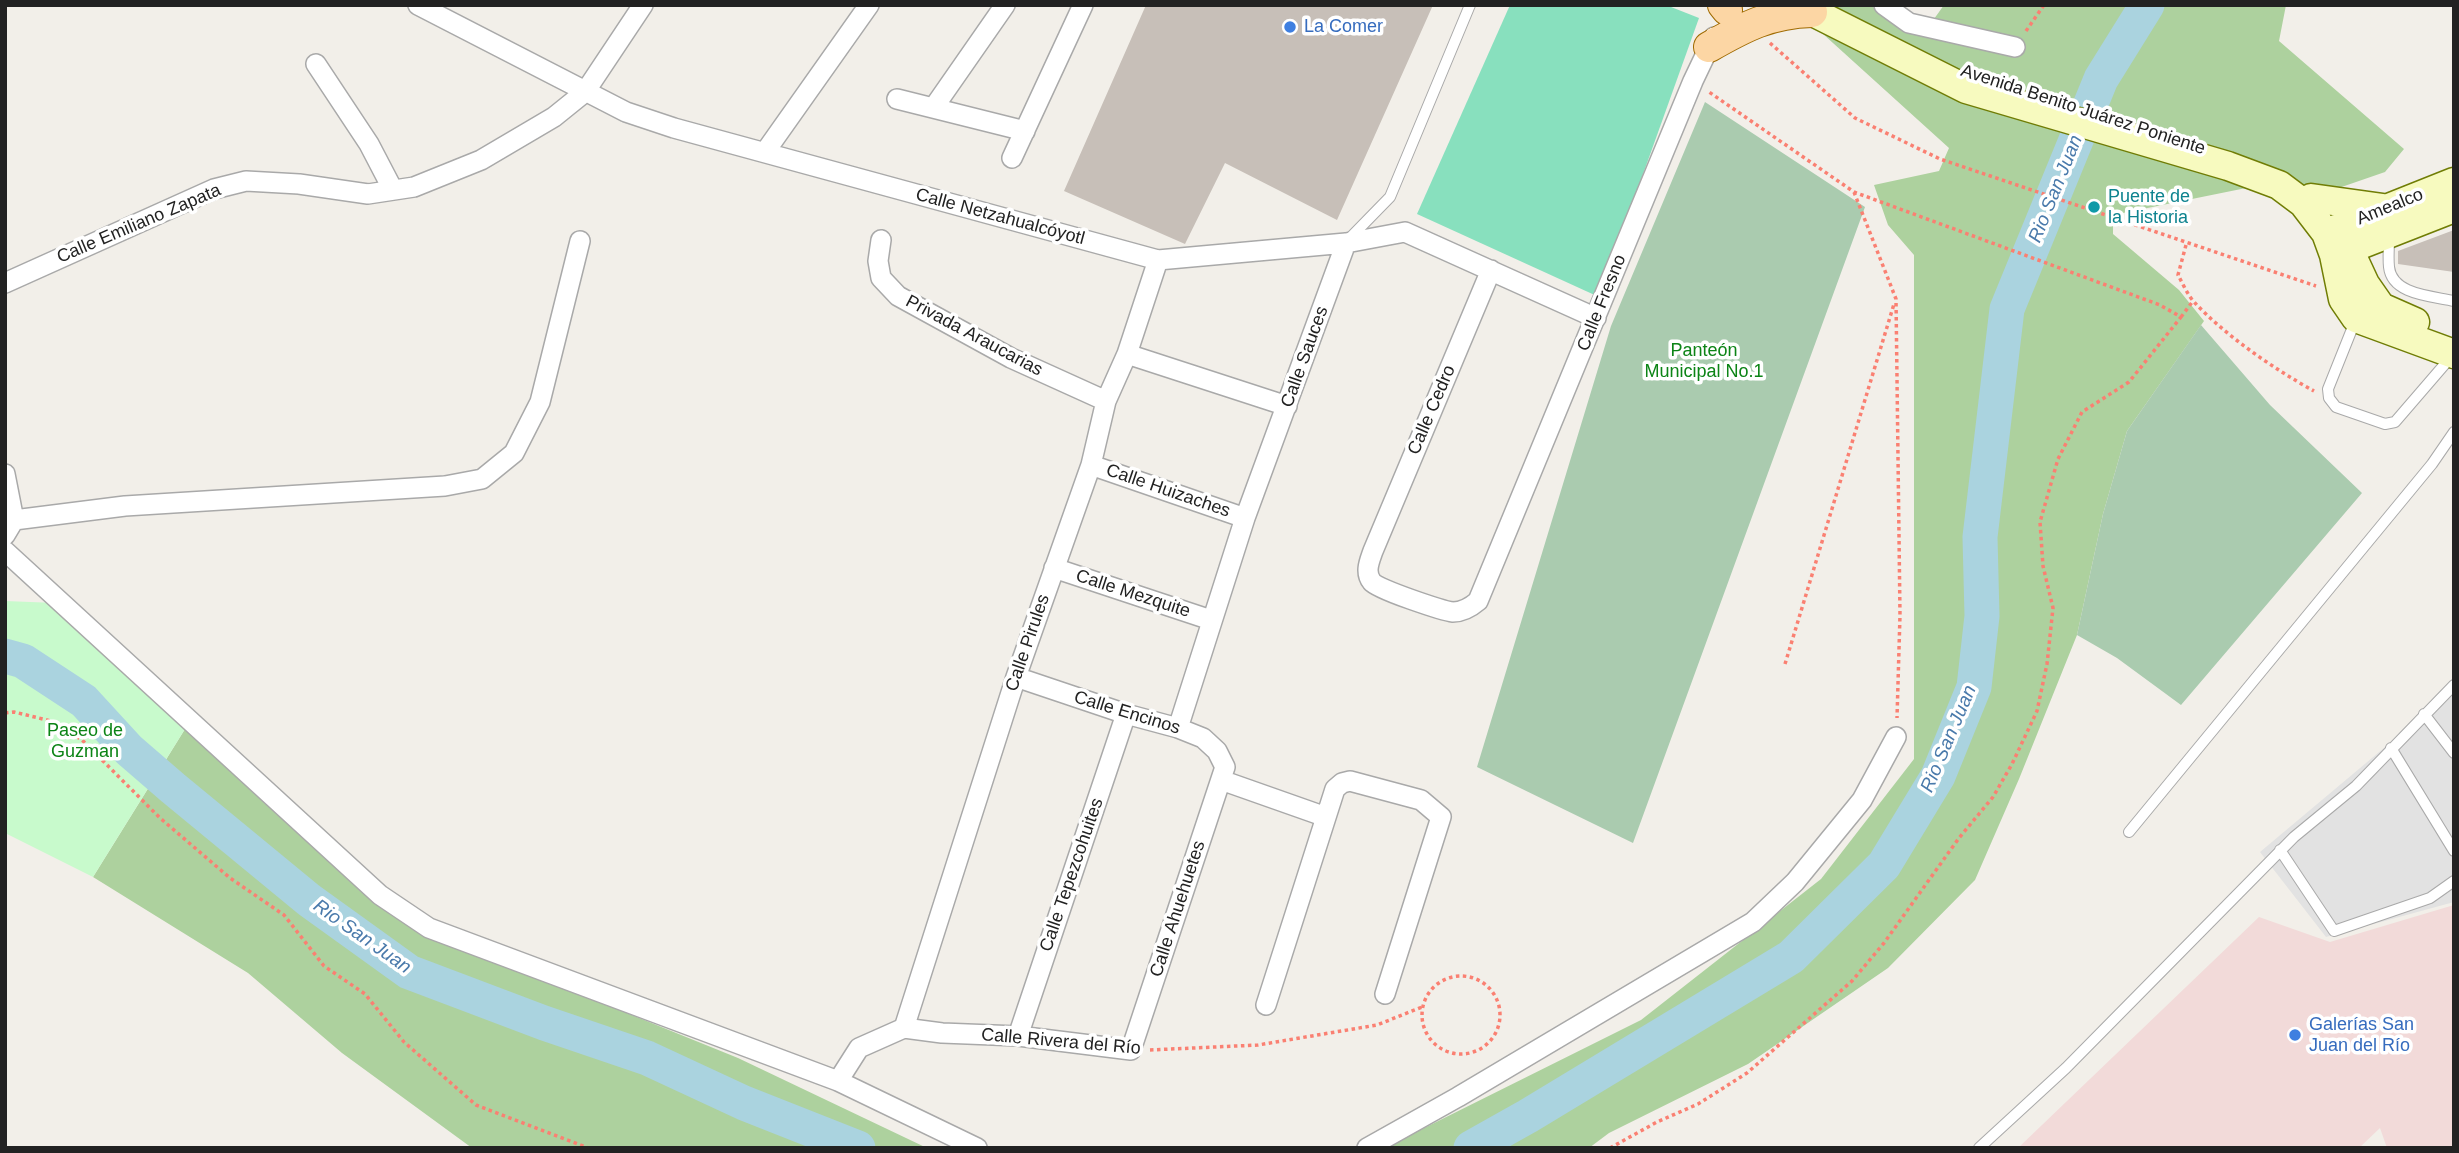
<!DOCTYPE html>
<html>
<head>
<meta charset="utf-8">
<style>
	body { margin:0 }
	#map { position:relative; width:2459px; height:1153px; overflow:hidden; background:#f2efe9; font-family:Helvetica,sans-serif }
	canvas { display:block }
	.frame { position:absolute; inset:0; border:7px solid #222; pointer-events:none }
</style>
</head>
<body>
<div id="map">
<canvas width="2459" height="1153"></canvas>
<div class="frame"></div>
</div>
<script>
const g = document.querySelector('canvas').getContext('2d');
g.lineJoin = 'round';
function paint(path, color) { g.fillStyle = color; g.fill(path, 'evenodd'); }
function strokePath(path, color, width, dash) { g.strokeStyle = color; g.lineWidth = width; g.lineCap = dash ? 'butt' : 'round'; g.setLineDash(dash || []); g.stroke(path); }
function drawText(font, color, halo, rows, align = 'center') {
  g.font = font + ' Helvetica,sans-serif'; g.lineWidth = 7; g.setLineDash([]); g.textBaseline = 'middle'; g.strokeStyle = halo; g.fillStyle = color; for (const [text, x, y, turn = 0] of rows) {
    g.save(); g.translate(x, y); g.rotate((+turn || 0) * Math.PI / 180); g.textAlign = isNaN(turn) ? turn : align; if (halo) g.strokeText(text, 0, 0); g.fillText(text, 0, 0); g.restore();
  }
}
paint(new Path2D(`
	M2454,905V1148H2387L2380,1128L2359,1148H2018L2259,917L2330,942Z`), '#f2dad9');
paint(new Path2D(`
	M1791,5H1870L1907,30L1934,19L1944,5H2286L2279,41L2404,149L2385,172L2330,191L2256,186L2113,215V234L2179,290L2204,321L2127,431L2103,514L2077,635L2019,779L1975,880L1888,968L1748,1064L1609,1133L1589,1148H1384L1641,1020L1821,879L1914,759V255L1888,225L1874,185L1939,171L1949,148Z
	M185,729L301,826L402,922L738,1058L927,1148H472L342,1053L248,973L93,877Z`), '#add19e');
paint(new Path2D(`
	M1705,102L1865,207L1633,843L1477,767L1611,326Z
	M2201,325L2270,405L2362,493L2181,705L2117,658L2077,635L2103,514L2127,431Z`), '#aacbaf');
paint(new Path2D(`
	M5,601L56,603L185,729L93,877L5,833Z`), '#c8facc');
paint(new Path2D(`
	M1510,5H1666L1699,18L1599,297L1417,214Z`), '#88e0be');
paint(new Path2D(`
	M2454,677V902L2326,937L2260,852L2397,737Z`), '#e2e2e2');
strokePath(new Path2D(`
	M5,656L23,661L84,701L129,750L173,788L309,900L409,972L544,1023L647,1058L744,1103L858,1148
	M1471,1148L1528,1116L1791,957L1884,865L1938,776L1974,687L1982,616L1980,537L2007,309L2101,79L2147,5`), '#aad3df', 35);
paint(new Path2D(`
	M1146,5H1433L1337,220L1225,163L1185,244L1064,191Z
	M2454,230V272L2398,264V251Z`), '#c7bfb8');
const service = new Path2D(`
	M2389,238C2389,248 2388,258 2389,267C2392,295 2432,296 2454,301
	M1348,240L1390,197L1470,5
	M2356,319L2328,389L2329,398L2336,407L2385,424L2395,422L2451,357
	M2424,714L2454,753
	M2391,748L2454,851
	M2129,832L2432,464L2454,432
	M2280,850L2334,931L2430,898L2454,881
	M1979,1148L2066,1068L2294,837L2356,786L2454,685`);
const minor = new Path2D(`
	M418,5L626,112L674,128L1158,260L1346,243L1405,232L1596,318
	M1884,5L1909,23L2015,47
	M316,64L369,144L393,190
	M897,99L1025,131
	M934,107L1005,5
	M765,152L869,5
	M1012,158L1083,5
	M881,240L878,261L881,278L898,296L1011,358L1106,401
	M1491,270L1373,551C1370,560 1364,572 1372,582C1377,589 1443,611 1453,612C1463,612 1471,607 1478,601L1693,81L1714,37
	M5,283L214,189L246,181L299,184L368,194L414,187L481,160L554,117L585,92L643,5
	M1127,354L1287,406
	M1091,465L1245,518
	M5,474L14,520L5,535
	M14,520L125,506L445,486L482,479L514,453L540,402L580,241
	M5,551L380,895L429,928L838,1081L859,1048L904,1028
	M1054,568L1211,620
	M1178,728L1245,518L1346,243
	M1221,780L1326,817
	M1266,1005L1335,789L1342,783L1350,781L1421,800L1441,817L1385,994
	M904,1028L1016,677L1091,465L1106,401L1127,354L1158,260
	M904,1028L942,1033L1018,1036L1131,1050L1225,767L1217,751L1203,738L1178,728L1126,714L1016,677
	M1018,1036L1126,714
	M838,1081L977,1148
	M1367,1148L1458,1097L1753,922L1795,882L1862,800L1896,737`);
const secondary = new Path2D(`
	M1799,5L1966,89L2228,166L2279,185L2303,203L2326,233L2334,255L2343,299L2356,318L2454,354
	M2311,198L2383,208
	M2339,228L2365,284L2381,307L2415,322
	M2326,233L2454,182
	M2334,255L2454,208`);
const primary = new Path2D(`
	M1723,5L1727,10
	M1709,47C1744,27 1770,13 1812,12`);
strokePath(service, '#a9a9a9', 12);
strokePath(minor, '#a9a9a9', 22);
strokePath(secondary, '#707d05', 31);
strokePath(primary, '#a06b00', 32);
strokePath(new Path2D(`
	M2026,31L2044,5
	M1770,43L1855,118L1940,159L2316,286
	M1854,192L1896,299L1900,615L1897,718
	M2186,245L2178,275C2183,284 2188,296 2195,303C2226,336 2274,369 2314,391
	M2181,317L2193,301
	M1785,664L1894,304
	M5,713L14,712L51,721L82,740L160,818L230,878L284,915L324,966L365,994L404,1042L476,1105L588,1148
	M1422 1015a39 39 0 1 1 78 0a39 39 0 1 1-78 0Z
	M1150,1050L1258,1045L1377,1025L1422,1007
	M1610,1148L1657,1122L1698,1104L1747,1073L1852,981L1884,943L1959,838L1993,797L2012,764L2037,711L2047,664L2053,608L2043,566L2040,522L2058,459L2082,412L2129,382L2181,317L2160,305L1854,192L1709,92`), '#fa8072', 3.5, [3.5, 3.5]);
strokePath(service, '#fff', 10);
strokePath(minor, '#fff', 19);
strokePath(secondary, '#f7fabf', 28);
strokePath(primary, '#fcd6a4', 30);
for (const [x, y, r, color] of [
	[1290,27,7,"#3f7fe0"],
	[2094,207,7,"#0f9aa8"],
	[2295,1035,7,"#3f7fe0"]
]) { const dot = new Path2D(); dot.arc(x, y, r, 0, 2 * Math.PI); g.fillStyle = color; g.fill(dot); strokePath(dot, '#fff', 2.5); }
drawText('18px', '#366cbe', '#fff', [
	["La Comer",1304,27],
	["Galerías San",2309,1025],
	["Juan del Río",2309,1046]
], 'left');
drawText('18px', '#222', '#fff', [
	["Avenida Benito Juárez Poniente",2083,110,18],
	["Amealco",2390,207,-22],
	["Calle Netzahualcóyotl",1000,217,15],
	["Calle Emiliano Zapata",139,224,-23],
	["Calle Fresno",1602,303,-68],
	["Privada Araucarias",974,336,28],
	["Calle Sauces",1305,357,-70],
	["Calle Cedro",1432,410,-67],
	["Calle Huizaches",1168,491,19],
	["Calle Mezquite",1133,594,18],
	["Calle Pirules",1028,643,-71],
	["Calle Encinos",1127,713,17],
	["Calle Tepezcohuites",1072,875,-71],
	["Calle Ahuehuetes",1178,909,-72],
	["Calle Rivera del Río",1061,1042,5]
]);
drawText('18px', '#0d838f', '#fff', [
	["Puente de",2108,197],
	["la Historia",2108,218]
], 'left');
drawText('18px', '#0c8416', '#fff', [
	["Panteón",1704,351],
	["Municipal No.1",1704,372],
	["Paseo de",85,731],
	["Guzman",85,752]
]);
drawText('italic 19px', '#4a7aab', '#fff', [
	["Rio San Juan",2056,189,-68],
	["Rio San Juan",1949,739,-67],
	["Rio San Juan",362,937,35]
]);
</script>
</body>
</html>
